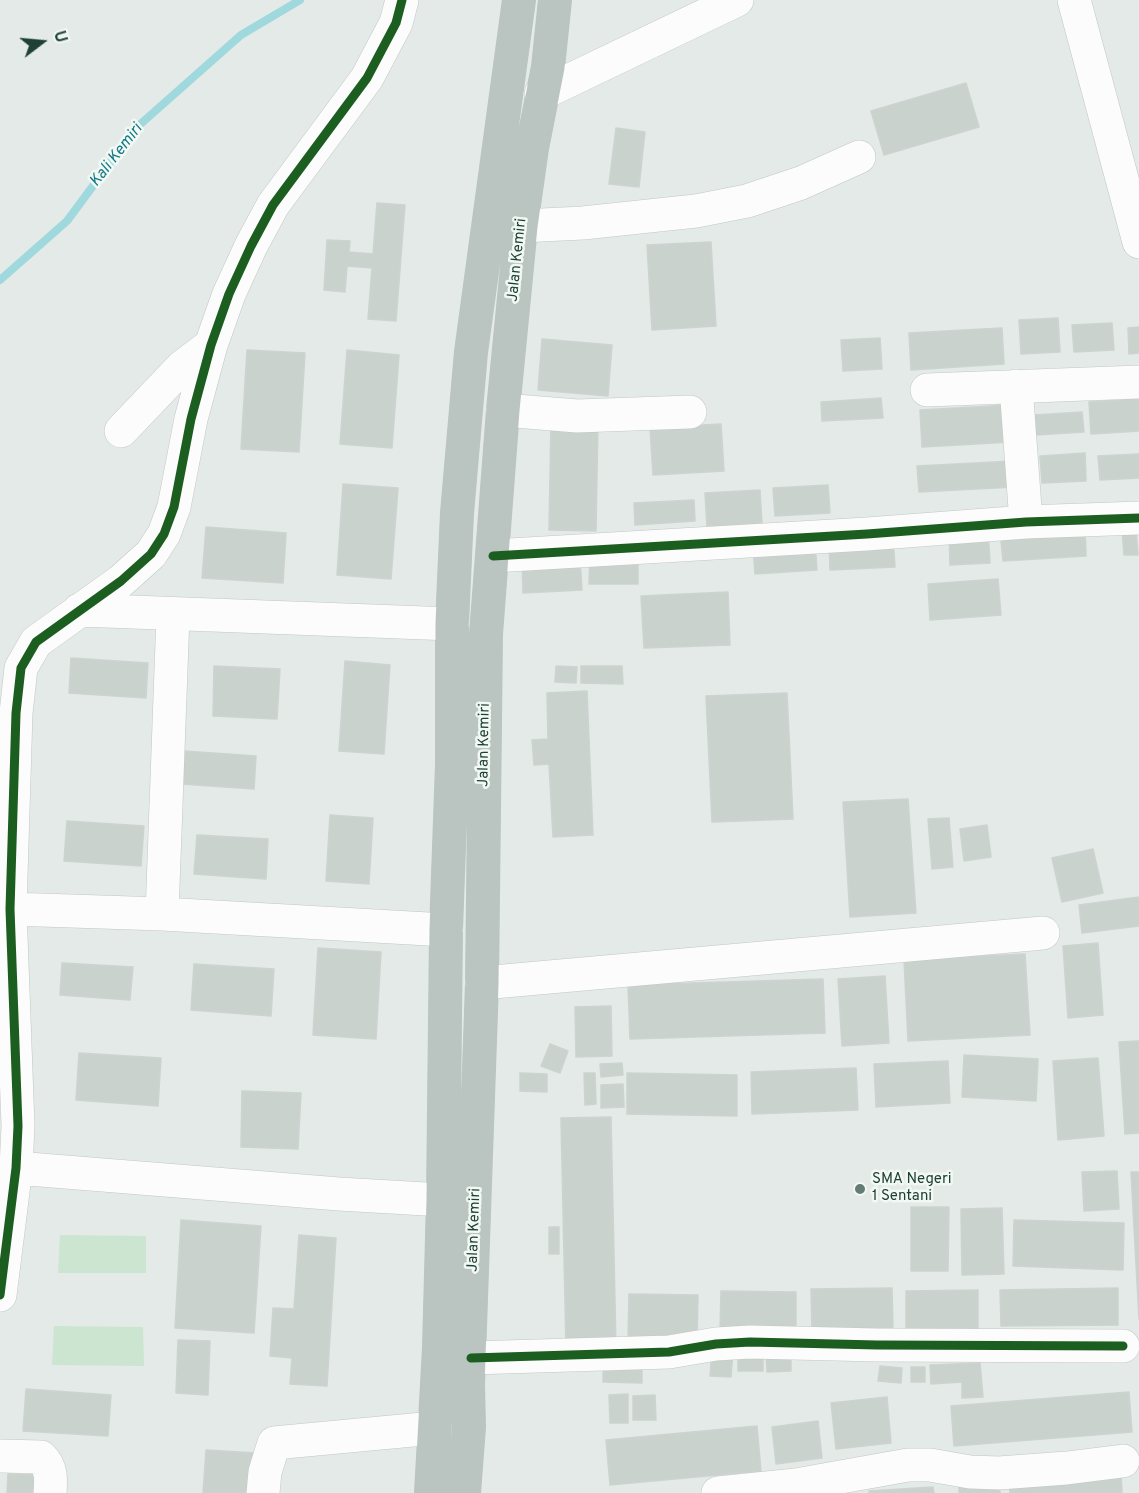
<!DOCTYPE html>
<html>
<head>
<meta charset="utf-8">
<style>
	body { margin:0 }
	#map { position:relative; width:1139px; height:1493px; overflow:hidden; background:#e4eae7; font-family:Overpass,sans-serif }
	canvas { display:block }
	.north { position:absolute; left:12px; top:12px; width:60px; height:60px; -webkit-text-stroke:4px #f2f9f5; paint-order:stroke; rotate:74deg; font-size:16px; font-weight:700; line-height:24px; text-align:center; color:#1f4035 }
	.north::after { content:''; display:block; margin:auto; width:21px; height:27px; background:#1f4035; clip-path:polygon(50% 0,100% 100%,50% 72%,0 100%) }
</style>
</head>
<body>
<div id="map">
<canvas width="1139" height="1493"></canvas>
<div class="north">U</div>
</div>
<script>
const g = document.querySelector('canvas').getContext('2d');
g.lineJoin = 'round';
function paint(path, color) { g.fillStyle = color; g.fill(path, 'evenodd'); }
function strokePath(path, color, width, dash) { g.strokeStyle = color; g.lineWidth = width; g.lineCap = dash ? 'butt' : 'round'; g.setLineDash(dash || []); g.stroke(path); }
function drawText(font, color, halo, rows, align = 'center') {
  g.font = font + ' Overpass,sans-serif'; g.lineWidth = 5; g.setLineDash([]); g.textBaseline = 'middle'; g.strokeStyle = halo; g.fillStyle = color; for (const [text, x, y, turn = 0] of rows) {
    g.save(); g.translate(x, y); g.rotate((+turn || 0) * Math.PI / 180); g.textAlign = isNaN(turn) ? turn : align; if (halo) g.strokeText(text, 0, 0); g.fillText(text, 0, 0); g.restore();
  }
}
paint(new Path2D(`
	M60,1235L146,1236V1273H58Z
	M54,1326L143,1327L144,1366L52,1365Z`), '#cbe5d1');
strokePath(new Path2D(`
	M0,280L67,221L136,128L241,35L300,0`), '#9fd9dd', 8);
const building = new Path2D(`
	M966,83L979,127L884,155L871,111Z
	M616,128L645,132L639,187L609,184Z
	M377,203L405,205L396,321L368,319L372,268L347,266L345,292L324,290L327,240L350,241L349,252L373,254Z
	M711,242L716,326L652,330L647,245Z
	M1058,318L1060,352L1021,354L1019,320Z
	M1112,323L1114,350L1074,352L1072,325Z
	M1139,327V353L1129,354L1128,328Z
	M1002,328L1004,364L911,370L909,333Z
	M880,338L882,369L843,371L841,340Z
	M542,339L612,345L608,396L538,390Z
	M247,350L305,353L299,452L241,449Z
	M347,350L399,355L392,448L340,444Z
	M881,398L883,418L822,421L821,402Z
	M1139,399V431L1091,434L1089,402Z
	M1009,405L1011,442L922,447L920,410Z
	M1082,412L1084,432L1036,435L1035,415Z
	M551,420L598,422L596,531L549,530Z
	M721,424L724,471L653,475L650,428Z
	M1085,453L1086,481L1042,483L1040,456Z
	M1139,454V478L1100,480L1098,456Z
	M1013,461L1014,487L919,492L917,466Z
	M343,484L398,488L391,579L337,575Z
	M828,485L830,513L775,516L773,488Z
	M760,490L762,524L707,527L705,493Z
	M694,500L695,521L635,525L634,503Z
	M1085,526L1086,556L1003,561L1000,531Z
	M206,527L286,533L283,583L202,578Z
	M1136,529L1138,555H1124L1122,530Z
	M988,531L990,563L950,565L949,533Z
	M893,538L895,567L830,570L829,541Z
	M815,543L817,570L755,574L753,547Z
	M590,553H638V584H589Z
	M580,558L582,590L523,593L522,561Z
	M998,579L1001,615L930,620L928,584Z
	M728,592L730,645L644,648L641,596Z
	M71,658L148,663L146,698L69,693Z
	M345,661L390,665L384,754L339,751Z
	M214,666L280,669L277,719L213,716Z
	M556,666L577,667L576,683L555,682Z
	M581,666H622L623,684L581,683Z
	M587,691L593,835L553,837L549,764L534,765L532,740L548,739L547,693Z
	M787,693L793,819L712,822L706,696Z
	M184,751L256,756L254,789L182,784Z
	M908,799L916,913L850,917L843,802Z
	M330,815L373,818L369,884L326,881Z
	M949,818L953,867L932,869L928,819Z
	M67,821L144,826L141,866L64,861Z
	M987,825L991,857L964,861L960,829Z
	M197,835L268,839L266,879L194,874Z
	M1093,849L1103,893L1062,902L1052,858Z
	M1139,897V926L1082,933L1079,905Z
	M1098,943L1103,1015L1068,1018L1063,946Z
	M318,948L381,952L376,1039L313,1035Z
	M1025,954L1030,1035L908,1041L904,960Z
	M62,963L133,967L130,1000L60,995Z
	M194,964L274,969L271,1016L191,1010Z
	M885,976L889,1043L842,1046L838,979Z
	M823,979L825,1033L630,1039L628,985Z
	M611,1006L612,1056L576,1057L575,1007Z
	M1139,1041V1133L1125,1134L1119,1042Z
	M550,1044L568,1051L560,1073L541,1066Z
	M79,1053L161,1058L158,1106L76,1100Z
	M964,1055L1038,1059L1036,1101L962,1097Z
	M1098,1058L1104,1136L1058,1140L1053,1061Z
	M948,1061L950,1103L876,1107L874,1064Z
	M622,1063L623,1075L601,1077L600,1064Z
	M856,1068L858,1110L752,1114L751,1072Z
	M520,1073L547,1074V1092L520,1091Z
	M584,1073H595L596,1104L585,1105Z
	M627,1073L737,1075V1116L627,1114Z
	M623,1084L624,1107L601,1108V1085Z
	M242,1091L301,1093L298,1149L241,1147Z
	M611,1117L616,1348L566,1349L561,1118Z
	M1117,1171L1119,1209L1084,1211L1082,1172Z
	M1131,1172H1139V1319Z
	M911,1207H949L948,1271H911Z
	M1002,1208L1004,1274L962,1275L961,1209Z
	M181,1220L261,1226L254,1333L175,1328Z
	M1014,1220L1124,1223L1123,1270L1013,1266Z
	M549,1227H559V1254H549Z
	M299,1235L336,1238L327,1386L290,1384L292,1358L270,1356L273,1308L294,1309Z
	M892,1288L893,1331L812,1333L811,1289Z
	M1118,1288V1325L1001,1326L1000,1290Z
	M978,1290V1331H906V1291Z
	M721,1291L796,1292V1333L720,1332Z
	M629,1294L698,1295L697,1341L628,1339Z
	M178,1340L210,1341L208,1395L176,1393Z
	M712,1350L733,1351L731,1377L710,1376Z
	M738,1350H763V1371H738Z
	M766,1350H791V1371L767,1372Z
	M603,1361H642V1383L603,1382Z
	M980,1363L983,1397L962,1398V1382L931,1384L930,1365Z
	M880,1366L902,1368L901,1383L878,1381Z
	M911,1367H925V1382H911Z
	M26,1389L111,1395L108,1436L23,1431Z
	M1129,1392L1132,1432L954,1446L951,1406Z
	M628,1394V1423H610L609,1395Z
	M655,1395L656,1420H633V1396Z
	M887,1397L891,1443L836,1449L831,1403Z
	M818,1421L822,1458L776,1464L772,1427Z
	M757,1426L761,1471L610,1485L606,1440Z
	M206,1450L256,1453L254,1493H203Z
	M1121,1473L1122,1493H1010L1009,1480Z
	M8,1474L37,1475V1493H7Z
	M1000,1484V1493H959V1485Z
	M933,1487L934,1493H869V1491Z`);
paint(building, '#cad2ce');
strokePath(building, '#cdd3d0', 1.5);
const minor = new Path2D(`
	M1074,0L1139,242
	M541,94L737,0
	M521,226L583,223L696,211L747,201L801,183L859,157
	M1016,386L1026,522
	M927,390L1139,382
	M503,410L577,416L690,412
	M121,431L182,367L211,345
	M493,556L867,534L1026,522L1139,518
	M79,610L452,624
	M10,909L162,914L446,930
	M162,914L173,615
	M482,983L1043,933
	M16,1168L339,1194L443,1200
	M0,1295L16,1168L18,1126L10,909L16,713L21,668L36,642L121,581L151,554L164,534L174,507L191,419L211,345L229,294L251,246L273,205L367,78L396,23L402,0
	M471,1358L669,1352L716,1344L750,1342L877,1345L1123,1346
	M0,1456L41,1457C52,1468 51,1479 50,1493
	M263,1493L265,1472L274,1443L434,1428
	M718,1493L796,1485L908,1465H930L970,1472L999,1473L1067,1468L1123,1461`);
const highway = new Path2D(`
	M431,1493L439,1348L443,1200L446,930L452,764V624L457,513L471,352L519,0
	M464,1493L469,1427L468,1385L482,983L486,634L503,410L521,226L532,148L548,67L555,0`);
strokePath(minor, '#c1c7c4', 34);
strokePath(highway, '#bcc7c2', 34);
strokePath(minor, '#fbfcfb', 33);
strokePath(highway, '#bac4c0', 33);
strokePath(new Path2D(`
	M493,556L867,534L1026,522L1139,518
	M0,1295L16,1168L18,1126L10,909L16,713L21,668L36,642L121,581L151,554L164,534L174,507L191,419L211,345L229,294L251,246L273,205L367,78L396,23L402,0
	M471,1358L669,1352L716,1344L750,1342L877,1345L1123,1346`), '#1b5e20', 9);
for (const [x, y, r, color] of [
	[860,1189,6,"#647c73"]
]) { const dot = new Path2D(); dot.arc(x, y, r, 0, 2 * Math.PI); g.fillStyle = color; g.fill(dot); strokePath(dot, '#f2f9f5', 2); }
drawText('15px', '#1f4035', '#f2f9f5', [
	["Jalan Kemiri",518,260,-84],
	["Jalan Kemiri",485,745,-89],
	["Jalan Kemiri",475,1230,-88]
]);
drawText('15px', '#1f4035', '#f2f9f5', [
	["SMA Negeri",872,1180],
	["1 Sentani",872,1197]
], 'left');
drawText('italic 16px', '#127984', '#f2f9f5', [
	["Kali Kemiri",117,156,-52]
]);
</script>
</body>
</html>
